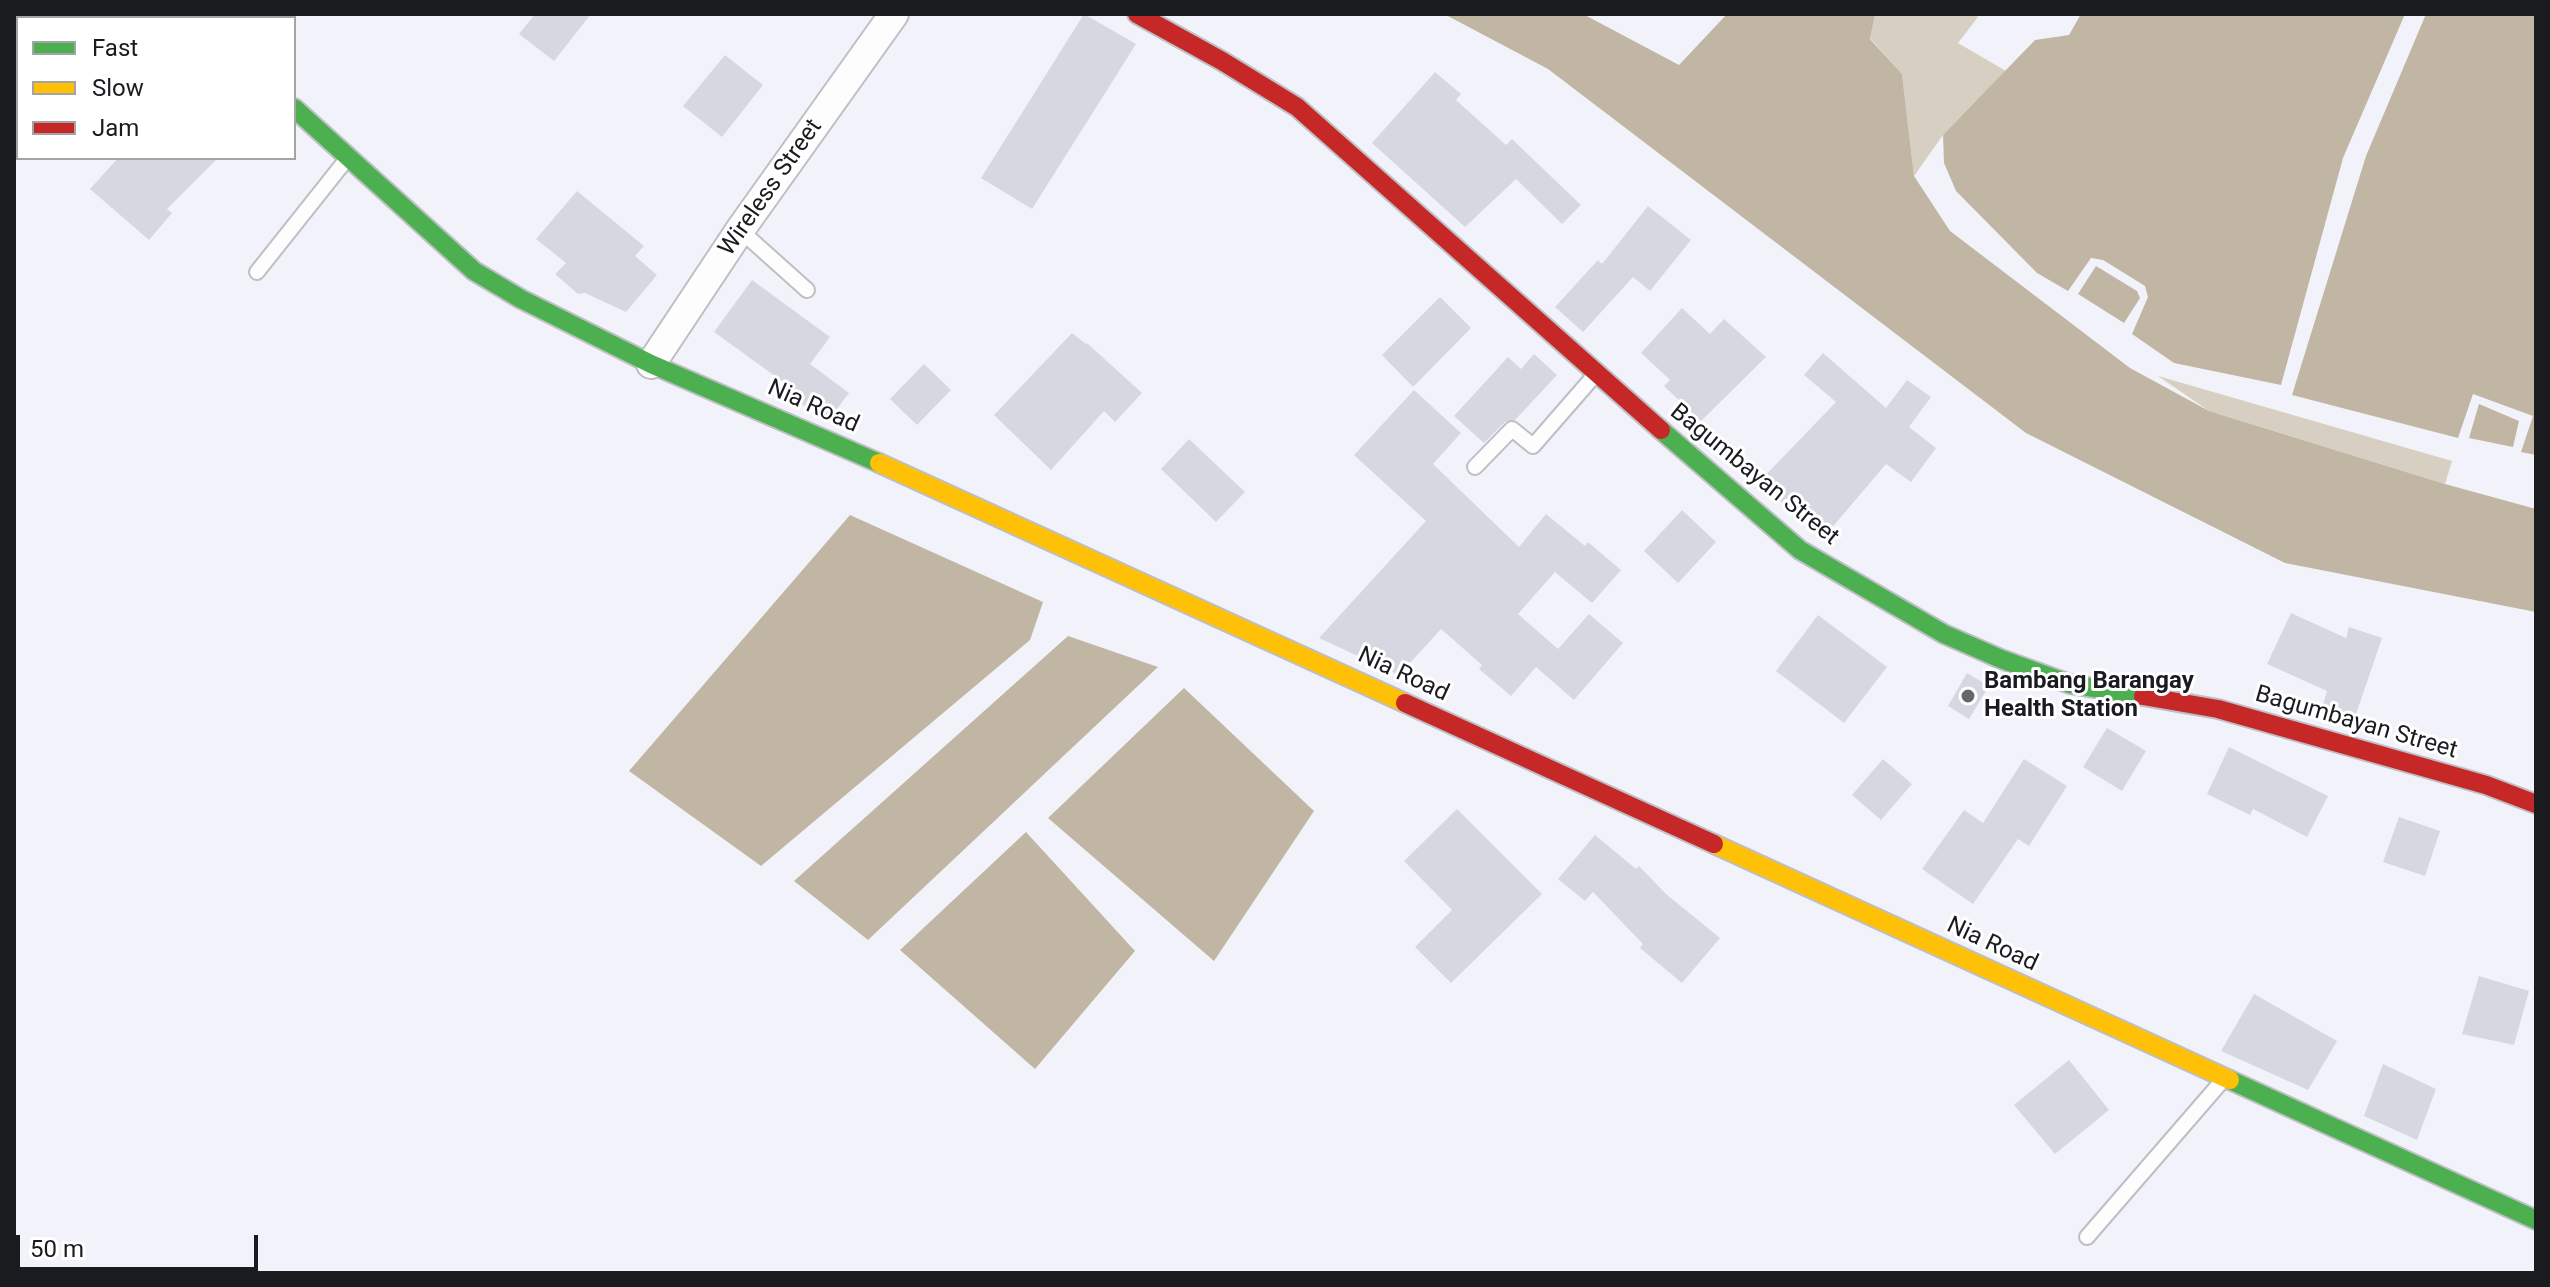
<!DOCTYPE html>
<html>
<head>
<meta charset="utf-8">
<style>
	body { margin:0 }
	#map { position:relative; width:2550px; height:1287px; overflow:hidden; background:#f2f3fa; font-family:Roboto,sans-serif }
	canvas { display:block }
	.frame { position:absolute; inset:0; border:16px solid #1a1b1f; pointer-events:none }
	.legend { position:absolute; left:16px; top:16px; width:280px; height:144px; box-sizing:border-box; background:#fff; border:2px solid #a3a4a5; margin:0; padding:10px 14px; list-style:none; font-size:24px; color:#1a1b1f }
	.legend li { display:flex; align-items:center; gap:16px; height:40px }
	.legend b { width:40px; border:2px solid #a3a4a5 }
	.scale { position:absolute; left:16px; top:1235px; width:242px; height:36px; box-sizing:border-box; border:4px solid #1a1b1f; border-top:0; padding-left:10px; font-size:24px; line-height:28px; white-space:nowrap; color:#1a1b1f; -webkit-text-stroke:6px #fff; paint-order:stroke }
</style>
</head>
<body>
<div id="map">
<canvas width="2550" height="1287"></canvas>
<div class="frame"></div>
<ul class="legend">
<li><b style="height:10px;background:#4caf50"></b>Fast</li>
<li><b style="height:10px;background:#ffc107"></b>Slow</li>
<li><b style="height:10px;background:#c62828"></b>Jam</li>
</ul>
<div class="scale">50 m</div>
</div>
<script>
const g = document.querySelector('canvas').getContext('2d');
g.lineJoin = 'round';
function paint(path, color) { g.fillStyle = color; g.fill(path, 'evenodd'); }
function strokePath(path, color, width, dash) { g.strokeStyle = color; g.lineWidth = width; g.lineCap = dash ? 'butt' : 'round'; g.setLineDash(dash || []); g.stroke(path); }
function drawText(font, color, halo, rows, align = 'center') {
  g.font = font + ' Roboto,sans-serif'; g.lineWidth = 6; g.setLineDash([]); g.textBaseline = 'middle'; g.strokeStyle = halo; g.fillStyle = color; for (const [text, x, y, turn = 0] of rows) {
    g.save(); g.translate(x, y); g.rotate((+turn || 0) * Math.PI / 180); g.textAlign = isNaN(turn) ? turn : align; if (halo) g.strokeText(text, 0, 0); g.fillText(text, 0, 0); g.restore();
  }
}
paint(new Path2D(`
	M1875,14H1972L1978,17L1958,43L2006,71L1943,135L1914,176L1902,74L1870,38Z
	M2158,376L2452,461L2445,484L2209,411Z`), '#d7cfc1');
paint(new Path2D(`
	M1444,14H1583L1679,65L1727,14H1875L1870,39L1902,74L1914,176L1950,231L2130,368L2209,411L2445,484L2536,509V612L2285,563L2026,433L1548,69Z
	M2081,14H2405L2343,158L2281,385L2174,363L2132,334L2148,297L2145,286L2103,260L2091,258L2068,291L2037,273L1956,191L1944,163L1943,135L2035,40L2069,35Z
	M2426,14H2536V455L2521,452L2533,416L2473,394L2458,438L2292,395L2366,156Z
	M2096,266L2137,291L2140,298L2124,323L2078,294Z
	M2479,404L2519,421L2513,447L2469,438Z
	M850,515L1043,602L1030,640L761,866L629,771Z
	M1068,636L1158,667L868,940L794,881Z
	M1184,688L1314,811L1214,961L1048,818Z
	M1026,832L1135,951L1035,1069L900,950Z`), '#c0b6a3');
paint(new Path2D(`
	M535,14H591L554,61L519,34Z
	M1084,14L1136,44L1032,209L981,178Z
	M725,55L763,85L722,137L683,106Z
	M1435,72L1461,94L1456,100L1506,145L1512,139L1581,205L1562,224L1516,179L1465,227L1372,143Z
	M118,158H218L167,209L172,213L149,240L90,189Z
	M577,191L644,246L635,256L657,275L626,312L585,293L578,294L555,274L566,263L536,239Z
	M1648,206L1691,240L1650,291L1633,277L1583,332L1555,307L1598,260L1602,264Z
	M752,280L830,337L810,364L849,393L831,417L803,405L793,397L797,392L714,332Z
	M1440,297L1471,328L1413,387L1382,355Z
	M1682,308L1710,334L1724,319L1766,357L1701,421L1664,386L1670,380L1641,353Z
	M1072,333L1086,344L1087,343L1142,393L1115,422L1104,411L1051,470L994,415Z
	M1823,353L1886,408L1907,380L1931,397L1909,427L1936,448L1911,482L1886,464L1824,537L1758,483L1836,402L1804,375Z
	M1534,354L1557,375L1515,420L1505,422L1484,443L1454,416L1508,357L1521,369Z
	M924,364L951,390L917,425L890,399Z
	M1414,390L1461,433L1433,464L1519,547L1546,514L1585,546L1588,542L1621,570L1592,603L1555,572L1518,614L1558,649L1589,614L1623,643L1574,700L1536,667L1511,696L1479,669L1482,665L1441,629L1399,675L1319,638L1426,521L1354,455Z
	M1189,439L1245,492L1216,522L1161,469Z
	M1682,510L1716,542L1678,583L1644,551Z
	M2291,613L2346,638L2349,627L2382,638L2353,723L2320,714L2327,691L2267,664Z
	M1818,615L1887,667L1844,723L1776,671Z
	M1967,673L1989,686L1969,719L1948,706Z
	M2107,728L2146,751L2122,791L2083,767Z
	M2229,747L2328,796L2307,837L2253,809L2250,815L2207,794Z
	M1883,759L1912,784L1881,820L1852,795Z
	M2024,759L2067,786L2029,846L2018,839L1973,904L1922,869L1964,810L1983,823Z
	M1457,809L1542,894L1451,983L1415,947L1452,910L1404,861Z
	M2399,817L2440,831L2425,876L2383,862Z
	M1595,835L1636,869L1639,866L1666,894L1720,938L1682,983L1640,948L1643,944L1593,892L1585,901L1558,879Z
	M2479,976L2529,991L2514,1045L2462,1034Z
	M2254,994L2337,1041L2308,1090L2221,1051Z
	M2069,1060L2109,1110L2055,1154L2014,1105Z
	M2383,1064L2436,1089L2417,1140L2364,1116Z`), '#d6d8e1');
const lane = new Path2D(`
	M740,230L807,290
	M257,272L346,160
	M1475,467L1512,429L1533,446L1594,376
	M2087,1237L2223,1080`);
const street = new Path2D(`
	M651,364L740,230L894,14`);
const fast = new Path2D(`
	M294,108L474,271L521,299L651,364L879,463
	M1661,430L1800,550L1944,634L2001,659L2070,684L2143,696
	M2230,1080L2536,1220`);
const slow = new Path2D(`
	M879,463L1405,703
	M1714,844L2230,1080`);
const jam = new Path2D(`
	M190,14L194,18
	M1137,14L1222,61L1297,107L1661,430
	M2143,696L2218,709L2486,785L2536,804
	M1405,703L1714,844`);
strokePath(lane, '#bebfc5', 18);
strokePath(street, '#bebfc5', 32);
strokePath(fast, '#bebfc5', 22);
strokePath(slow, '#bebfc5', 22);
strokePath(jam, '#bebfc5', 22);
strokePath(lane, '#fdfdfe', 14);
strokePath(street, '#fdfdfe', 28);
strokePath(fast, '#4caf50', 18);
strokePath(slow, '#ffc107', 18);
strokePath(jam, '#c62828', 18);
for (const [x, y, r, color] of [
	[1968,696,8,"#66676c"]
]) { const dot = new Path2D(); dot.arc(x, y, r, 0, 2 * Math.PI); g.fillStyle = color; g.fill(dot); strokePath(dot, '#fff', 3); }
drawText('24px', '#1a1b1f', '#fff', [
	["Wireless Street",771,188,-55],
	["Nia Road",813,407,24],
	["Bagumbayan Street",1754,475,39],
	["Nia Road",1403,675,25],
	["Bagumbayan Street",2356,723,16],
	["Nia Road",1992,945,25]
]);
drawText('bold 24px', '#1a1b1f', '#fff', [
	["Bambang Barangay",1984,682],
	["Health Station",1984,710]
], 'left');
</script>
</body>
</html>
